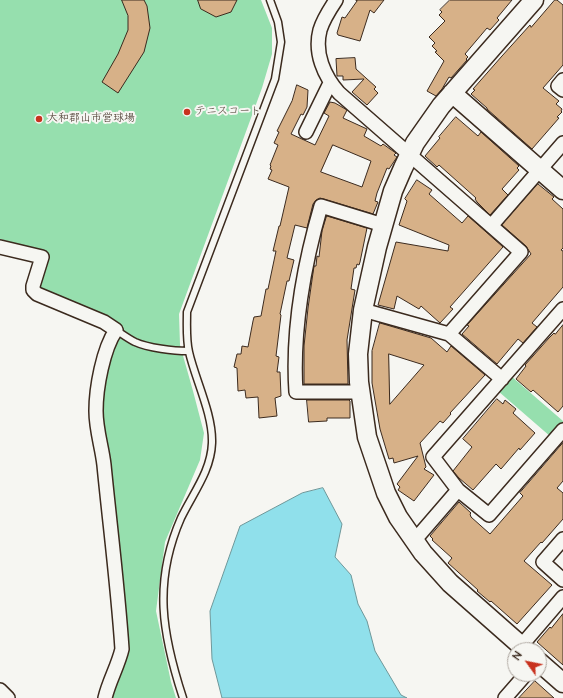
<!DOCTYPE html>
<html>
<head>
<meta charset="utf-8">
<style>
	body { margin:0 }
	#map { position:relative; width:563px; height:698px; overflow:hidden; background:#f6f6f2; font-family:"Architects Daughter",sans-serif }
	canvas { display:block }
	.north { position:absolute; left:507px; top:642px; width:40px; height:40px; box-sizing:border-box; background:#f6f6f2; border:1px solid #aba49d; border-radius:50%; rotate:303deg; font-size:11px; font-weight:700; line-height:16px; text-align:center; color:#3b2a1e }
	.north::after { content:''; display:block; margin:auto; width:14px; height:18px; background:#c8321e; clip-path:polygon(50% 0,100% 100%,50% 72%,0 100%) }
</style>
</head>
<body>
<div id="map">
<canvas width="563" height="698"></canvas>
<div class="north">N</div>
</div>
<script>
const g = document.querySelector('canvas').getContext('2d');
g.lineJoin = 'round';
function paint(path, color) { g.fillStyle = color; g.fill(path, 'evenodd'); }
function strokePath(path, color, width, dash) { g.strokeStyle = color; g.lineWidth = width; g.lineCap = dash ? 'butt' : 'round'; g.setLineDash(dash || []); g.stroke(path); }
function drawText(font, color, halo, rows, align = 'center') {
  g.font = font + ' "Architects Daughter","Klee One",sans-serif'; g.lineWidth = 4; g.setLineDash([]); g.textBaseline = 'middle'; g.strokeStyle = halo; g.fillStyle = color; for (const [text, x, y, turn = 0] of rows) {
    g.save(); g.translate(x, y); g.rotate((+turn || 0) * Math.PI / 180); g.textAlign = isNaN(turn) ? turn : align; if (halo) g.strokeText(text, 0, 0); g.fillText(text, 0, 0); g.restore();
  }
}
paint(new Path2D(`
	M0,0H261L272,28V54L262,88L179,314L180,345L193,391L204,433L200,460L165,542L156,611L171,682L176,698H111L126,637L100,393L117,324L37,287L47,252L0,239Z
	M511,376L563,421V423L551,437L498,391Z`), '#96dfae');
const water = new Path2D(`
	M323,488L342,524L335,557L351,575L358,604L367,621L375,651L401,695L407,698H222L212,659L210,611L240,526L302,493Z`);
paint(water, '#90e0eb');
strokePath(water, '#6e9799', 1);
const building = new Path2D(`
	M122,0H144L147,6L150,28L144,52L118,93L102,82L118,54L128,30V16Z
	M198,0H237L231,12L216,17L201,9Z
	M356,0H384L374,13L370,10L360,41L338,35L337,33L342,17L345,18L357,1Z
	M450,0H512L497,18L499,20L490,30L487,28L465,54L468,57L466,59L467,60L451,78L449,77L442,89L436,96L427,91L444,61L435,52L437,51L432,46L435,43L429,37L445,21L439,15L442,12L440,10Z
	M555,0H557L563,5V65L543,88L559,101L556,104L562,109L561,111L562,112L557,117L559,118L532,149L487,109V108L471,94L475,90L473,89L502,56L530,25L531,27Z
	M355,58L356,69L376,87L374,89L378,93L367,105L352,92L364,79L343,80V76H337L336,59Z
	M297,85L308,90L307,107L303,115L301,114L291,134L315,145L329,116L324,113L330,102L335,103L347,110L343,118L367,129L364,136L381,146L383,144L390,149L396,153L394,155L397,157L389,169L387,168L377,193L375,201L378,202L373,214L320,198L316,200L313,204L307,228L295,225L287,258L294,260L289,281H287L280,314L281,315L276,356L279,357L277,372H280L281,396L275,398L277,416L259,418L258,397L246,398L245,390L238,391L237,368L234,367L237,354H241L242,346L248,347L253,321L254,317L261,316L266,289H268L276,251H273L279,226H280L289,187L268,179L272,170L270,169L271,166L270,165L278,145L274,143L279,132L277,131L292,101ZM333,145L371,161L362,187L321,172Z
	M456,117L478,136L481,132L519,166L517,168L519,170L502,189L508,195L490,215L477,202L475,199L476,198L439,165L437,167L425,156L440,138L439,137Z
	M417,180L432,190L429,194L462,223L468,216L503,247L450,307L453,309L440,323L421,306L419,309L397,296L394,309L378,305L396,242L448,251L449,245L399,225L407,201L405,199Z
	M538,184L554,197L552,199L563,209V248L561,250L563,251V287L532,323L537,327L523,343L518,339L497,364L462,334L469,326L467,325L531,254L526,246L502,225Z
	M327,216L367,228L360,262L359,265L357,264L356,268H354L351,289L355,290L347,340L348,384H304V346L308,308L314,266H316L317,256L319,257L322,231Z
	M380,323L431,338L447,352L451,346L485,375L450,413L451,414L443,423L440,421L420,443L426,467L424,469L434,475L414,501L398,490L400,487L397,484L418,456L394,463L393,458L389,459L380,429L372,383V351ZM389,354L424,365L390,404Z
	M563,325V406L558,412L533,390L531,392L516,379L526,366L525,365L549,338L554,333L555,334Z
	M497,399L503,404L505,400L516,409L513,413L535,433L520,450L519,448L501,469L496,464L473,490L459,478L453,471L472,447L463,439Z
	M307,400H349L350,401V418H327V421L309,422Z
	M563,443V481L557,488L563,493V519L542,543L541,542L524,561L552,585L517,624L491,601L490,602L477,591L478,590L448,563L452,558L432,540L433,539L430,536L459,502L471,513L470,514L471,517L490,534L523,496L520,493Z
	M563,614V665L537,642L550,627L551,628Z
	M535,681L554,698H519Z`);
paint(building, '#d7b188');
strokePath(building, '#3b2a1e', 1);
const lane = new Path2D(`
	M116,330C122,334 129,339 135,342C148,348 174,351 188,351
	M183,698C162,634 153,582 181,518C193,493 211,471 212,443C213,414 195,379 189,352C186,339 187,325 187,312L275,79L281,42L278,22L270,0`);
const street = new Path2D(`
	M336,0C330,9 323,20 320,30C314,53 324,76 339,93L521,252L449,334
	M563,80L558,86L563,90
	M306,132L330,83
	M491,226L563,143
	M0,247L42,257L33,286V290L37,294L104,322L116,330C103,349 96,388 96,411C96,430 102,447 104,465C110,526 118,588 122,649C118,666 109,681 105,698
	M563,309L433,457L458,490L489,515L563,430
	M363,310L449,334L502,379
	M360,392H296C292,332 304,264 321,206L383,225
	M563,539L543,562L563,580
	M414,541L458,490
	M521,646L563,597
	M0,690L8,698
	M505,698L526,674`);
const secondary = new Path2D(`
	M452,93L563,190
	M526,650L450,583L423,553L398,517L386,493L367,437L359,382L358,354L363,310L377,247L393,191L403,168L415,143L441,106L534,0
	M539,662L563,683`);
strokePath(lane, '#3b2a1e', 9);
strokePath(street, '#3b2a1e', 16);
strokePath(secondary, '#3b2a1e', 21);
strokePath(lane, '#f6f6f2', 6);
strokePath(street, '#f6f6f2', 13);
strokePath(secondary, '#f6f6f2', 18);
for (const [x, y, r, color] of [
	[187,112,4,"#c8321e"],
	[39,119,4,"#c8321e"]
]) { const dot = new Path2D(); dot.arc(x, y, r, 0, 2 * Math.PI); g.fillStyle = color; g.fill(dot); strokePath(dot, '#f6f6f2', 1.5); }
drawText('11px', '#3b2a1e', '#f6f6f2', [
	["テニスコート",195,112],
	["大和郡山市営球場",47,119]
], 'left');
</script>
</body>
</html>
